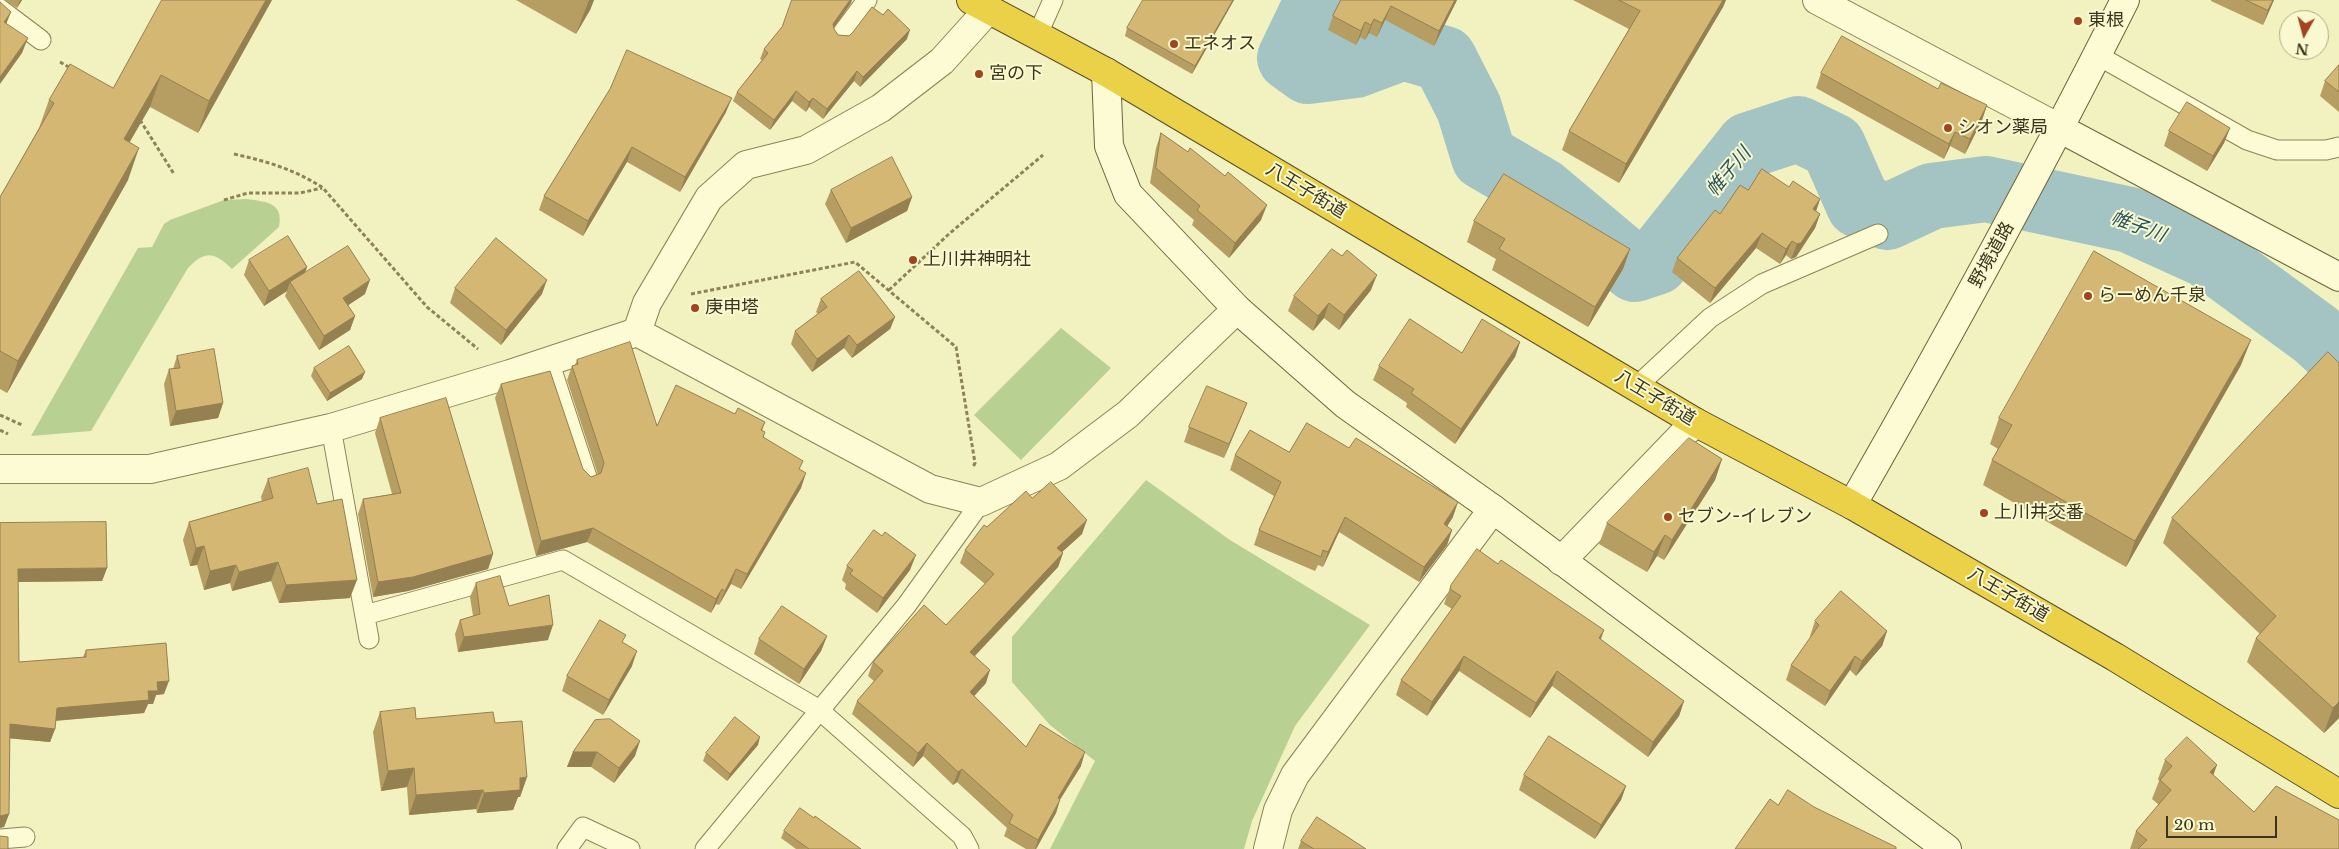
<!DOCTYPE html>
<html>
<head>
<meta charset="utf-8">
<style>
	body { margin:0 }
	#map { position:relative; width:2339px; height:849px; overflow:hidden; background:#f2f1c0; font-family:"Libre Baskerville",serif }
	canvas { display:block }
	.north { position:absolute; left:2279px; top:10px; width:50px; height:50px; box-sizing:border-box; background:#f9f9d0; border:1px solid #adaa88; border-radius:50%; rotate:187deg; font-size:14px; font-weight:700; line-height:20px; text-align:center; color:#3b341c }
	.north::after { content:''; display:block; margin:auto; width:18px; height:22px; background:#a24420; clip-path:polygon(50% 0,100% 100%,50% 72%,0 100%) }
	.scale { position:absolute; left:2166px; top:816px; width:111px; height:22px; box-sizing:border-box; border:2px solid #3b341c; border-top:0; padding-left:6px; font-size:15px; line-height:18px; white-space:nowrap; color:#3b341c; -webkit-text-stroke:4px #f9f9d0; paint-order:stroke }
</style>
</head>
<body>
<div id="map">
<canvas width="2339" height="849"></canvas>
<div class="north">N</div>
<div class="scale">20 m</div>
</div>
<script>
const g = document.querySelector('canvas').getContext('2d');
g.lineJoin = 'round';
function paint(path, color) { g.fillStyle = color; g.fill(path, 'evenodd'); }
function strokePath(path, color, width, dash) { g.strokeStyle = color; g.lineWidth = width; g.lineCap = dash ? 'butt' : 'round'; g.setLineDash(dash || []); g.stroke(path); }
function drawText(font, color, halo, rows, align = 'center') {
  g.font = font + ' "Libre Baskerville","Noto Sans JP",serif'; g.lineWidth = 4; g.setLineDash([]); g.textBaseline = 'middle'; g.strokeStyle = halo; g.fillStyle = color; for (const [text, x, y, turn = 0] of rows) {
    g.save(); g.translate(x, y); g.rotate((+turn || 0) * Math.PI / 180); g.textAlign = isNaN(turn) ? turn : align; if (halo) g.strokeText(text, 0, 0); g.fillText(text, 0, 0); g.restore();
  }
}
paint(new Path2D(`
	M247,199C266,202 284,202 279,227L232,269C214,252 206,250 188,268L91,431L31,436L138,248L152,247L164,224L170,220L224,200Z
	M1061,328L1111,368L1021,460L974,415Z
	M1146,480L1230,540L1370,625L1295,726L1252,821L1244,849H1050L1095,761L1050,725L1012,682V637Z`), '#b8d193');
strokePath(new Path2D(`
	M1318,0L1290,58L1308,71L1355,65L1403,47L1444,59L1469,108L1484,157L1542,191L1635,269L1656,262L1749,145L1798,129L1833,146L1859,205L1887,217L1932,196L1986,189L2130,220L2207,255L2315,334L2339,356`), '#a3c4c3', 66);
const lane = new Path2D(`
	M0,9L41,40
	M841,35L867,0
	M1037,36L1053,0
	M2097,55L2247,140L2277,150H2326L2339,147
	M549,361L588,480
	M1636,387L1710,318L1762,284L1878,234
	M331,428L369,639
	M365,615L563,560L818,709L962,836L969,849
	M0,839L25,837
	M567,849L583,827L630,849
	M705,849L906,606L981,502`);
const street = new Path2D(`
	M1817,0L2059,128
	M637,332L647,303L709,198L746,165L806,150L881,108L942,61L988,10
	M0,469H150L331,428L510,374L637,332L930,489L981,502L1059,466L1128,414L1237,309
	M1561,561L1695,422
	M1268,849L1278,810L1295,775L1493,509`);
const secondary = new Path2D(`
	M1106,72L1109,146L1128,194L1237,309L1345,404L1493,509L1947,849
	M2059,128L2339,277
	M1852,505C1947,339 2039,171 2125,0`);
const highway = new Path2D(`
	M971,0L1106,72L1695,422L1852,505L2115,657L2339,794`);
strokePath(lane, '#8d8356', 21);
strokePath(street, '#8d8356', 30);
strokePath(secondary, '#6f6339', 30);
strokePath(highway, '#5a4e2b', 30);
strokePath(new Path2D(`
	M60,62L72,69
	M140,120L174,174
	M234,154C266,161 296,170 323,188L427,307L478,349
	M224,200L248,193H300L322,188
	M889,290L950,233L1043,155
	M691,294L855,262L956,347L975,463L973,467
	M0,415L22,425
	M0,430L8,434`), '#8d8356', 3, [4, 2.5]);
strokePath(lane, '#fcfbd4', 19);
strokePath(street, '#fcfbd4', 28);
strokePath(secondary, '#fcfbd4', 28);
strokePath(highway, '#ead148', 28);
paint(new Path2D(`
	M5,0H22L17,8Z
	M272,0L198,133L150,107L129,142L128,180L7,393L0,389V197L39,128L49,100L113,88Z
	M516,0H594L590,10L576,34Z
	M1234,0L1192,74L1125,36L1127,28Z
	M1341,0H1457L1434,46L1385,20L1377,37L1369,33L1365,40L1360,37L1356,45L1328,30L1333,16Z
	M1573,0H1726L1723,7L1619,183L1562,150L1569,131L1629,29Z
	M2211,0H2274L2263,25L2211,1Z
	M851,3L834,28V29L838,35L907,39L860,87L854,81L823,119L809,107L806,112L792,101L770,130L733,101L737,92L762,60L760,59L764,49Z
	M2339,65V112L2320,96L2325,81Z
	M1821,73L1938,89L1987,105L1982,120L1965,154L1950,146L1944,159L1816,88Z
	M610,89L726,112L680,192L627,162L583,236L539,210L544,196Z
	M2230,128L2224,143L2207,171L2164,146L2169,131Z
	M1161,133L1188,152L1225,176L1261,220L1229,258L1192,225L1194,220L1150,183L1156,148Z
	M1789,187L1820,199L1816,211L1820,214L1815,228L1796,257L1791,259L1786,255L1780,264L1756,248L1710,303L1672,272L1677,258L1748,190Z
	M831,190L912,197L907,211L846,243L825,204Z
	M1474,221L1630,249L1623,269L1588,327L1492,270L1496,259L1467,242Z
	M249,260L307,267L305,273L365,294L348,305L355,316L350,330L319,350L285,296L287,291L264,306L244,275Z
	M455,288L542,294L501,345L450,303Z
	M1371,290L1339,330L1324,318L1313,331L1288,311L1294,296Z
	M821,299L895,317L890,329L852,358L844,348L812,372L791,344L795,331L818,314L816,312Z
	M1520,342L1515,357L1455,444L1406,407L1407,403L1373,380L1379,366L1462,353Z
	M2328,352L2339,718L2324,733L2247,662L2256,638L2260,634L2163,543L2172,518Z
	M177,356L223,403L218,418L170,426L164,384L169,369H173Z
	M577,360L657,426L735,414L765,422L762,431L764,437L800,470L801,488L741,589L731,584L719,605L716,604L711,613L587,542L536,556L495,398L501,384L583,469L591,477L598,475L567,380L572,366L575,365Z
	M2241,365L2126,567L1983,485L1992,460L1998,449L1990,444L1999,418Z
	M314,368L362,379L327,401L311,376Z
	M1247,403L1224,458L1184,442L1189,427Z
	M380,418L493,554L488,569L408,591L373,597L358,514L363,499L392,494L375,433Z
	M1289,452L1453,517L1447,526L1452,530L1447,545L1419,582L1339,532L1323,567L1318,565L1315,571L1254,545L1259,530L1274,496L1230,470L1235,455Z
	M1722,459L1715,480L1664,560L1657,556L1647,572L1599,544L1607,523Z
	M268,479L317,504L350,598L279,603L271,581L232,591L230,583L204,590L197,565L190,566L183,540L189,522L262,501L261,497Z
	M1032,498L1082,534L1062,552L1063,553L1058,567L975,656L986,683L974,696L1026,747L1081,766L1060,799L1056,813L1036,849H1026L1004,836L1007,828L957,782L953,785L923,756L913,767L852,714L857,701L874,681L868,676L873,662L946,625L985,584L960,563L965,550L987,527Z
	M0,523L107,568L102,581L18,582L19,662L83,657L86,650L164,694L156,695L153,704H148L144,713L55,721V729L50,742L10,738L9,814L4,827Z
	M847,566L910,570L877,613L845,589L846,584L842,580Z
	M476,583L509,606L548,640L458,652L455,634L460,620L473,616L470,597Z
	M1451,585L1601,640L1684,701L1679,716L1648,757L1552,686L1530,718L1459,671L1427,716L1396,695L1401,680L1452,609L1444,604Z
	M1815,621L1887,631L1882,646L1856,676L1850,670L1825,706L1786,680L1791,665L1811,637L1810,636Z
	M827,636L821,651L799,684L754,654L759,639Z
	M623,643L632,666L603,715L562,691L567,676Z
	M380,712L416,719L495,723L527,777L520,797H518L513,810L477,813L476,809L409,815L407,787L381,791L373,732Z
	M595,720L635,756L614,783L591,767H567L573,752Z
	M758,745L727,781L703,761L706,753Z
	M2165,760L2213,775L2254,812L2339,849H2130L2136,831L2159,805L2152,799L2159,781L2158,779Z
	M1524,775L1626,786L1621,800L1595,839L1519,790Z
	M814,818L861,849H796L781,838L784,831Z
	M1301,841L1366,849H1298Z`), '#b69d62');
paint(new Path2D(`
	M20,0H22L17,8Z
	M266,0H272L198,133L209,101Z
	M589,0H594L590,10L576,34Z
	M850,0H852L851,3L830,33L833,24Z
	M1233,0H1234L1192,74L1195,66Z
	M1455,0H1457L1434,46L1439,31Z
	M1723,0H1726L1723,7L1619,183L1626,164Z
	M2273,0H2274L2263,25L2268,10Z
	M1391,6L1385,20L1377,37L1382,23Z
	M11,12L5,27L4,22Z
	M1374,19L1369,33L1365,40L1371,25Z
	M1365,22L1360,37L1356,45L1361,31Z
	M910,30L907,39L860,87L863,77Z
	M28,38L22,53L0,84V77Z
	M857,71L854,81L823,119L827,109Z
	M161,75L150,107L113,171L124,139Z
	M796,91L792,101L770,130L774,120Z
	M732,98L726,112L680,192L685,177Z
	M813,98L809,107L806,112L809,102Z
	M1987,105L1982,120L1965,154L1970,139Z
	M2230,128L2224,143L2207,171L2213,156Z
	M1955,132L1950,146L1944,159L1949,144Z
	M632,147L627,162L583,236L588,221Z
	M139,148L128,180L7,393L18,361Z
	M912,197L907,211L846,243L851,228Z
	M1820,199L1815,214L1813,209Z
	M1267,205L1261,220L1229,258L1235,243Z
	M1820,214L1815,228L1796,257L1791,259L1797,244Z
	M1762,233L1756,248L1710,303L1715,288Z
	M1792,241L1786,255L1780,264L1786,249Z
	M1630,249L1623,269L1588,327L1595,307Z
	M307,267L302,282H290L287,291L264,306L269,291Z
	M1377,275L1371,290L1339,330L1344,315Z
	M370,280L365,294L338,312L343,298Z
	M547,280L542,294L501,345L506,330Z
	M1329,303L1324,318L1313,331L1318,316Z
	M355,316L350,330L319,350L324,336Z
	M895,317L890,329L852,358L857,345Z
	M849,335L844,348L812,372L817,359Z
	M2251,340L2241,365L2126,567L2135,541Z
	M1520,342L1515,357L1455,444L1461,429Z
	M365,372L362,379L327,401L330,393Z
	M223,403L218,418L170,426L176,411Z
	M1247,403L1241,418L1224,458L1229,444Z
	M1722,459L1715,480L1664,560L1672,540Z
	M806,473L801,488L741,589L747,574Z
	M1458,502L1453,517L1439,539L1444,524Z
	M1345,517L1339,532L1323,567L1328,552Z
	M1087,520L1082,534L1052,561L1057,548Z
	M593,528L587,542L536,556L541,541Z
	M1452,530L1447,545L1419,582L1424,567Z
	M1665,535L1657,556L1647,572L1654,552Z
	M204,546L197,565L190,566L196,548Z
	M1063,553L1058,567L966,665L970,652Z
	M493,554L488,569L408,591L373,597L378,582Z
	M916,555L910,570L877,613L883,598Z
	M278,562L271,581L232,591L239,572Z
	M236,565L230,583L204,590L210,571Z
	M107,568L102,581L13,582L18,569Z
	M736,569L731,584L719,605L725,591Z
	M357,580L350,598L279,603L286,585Z
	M722,589L716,604L711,613L716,599Z
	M553,625L548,640L458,652L464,637Z
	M1604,630L1599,645V638Z
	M1887,631L1882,646L1856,676L1862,661Z
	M827,636L821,651L799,684L804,669Z
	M637,651L632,666L603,715L609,700Z
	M1464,656L1459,671L1427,716L1432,702Z
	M1855,656L1850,670L1825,706L1830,691Z
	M990,670L986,683L966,705L970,692Z
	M1557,671L1552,686L1530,718L1536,703Z
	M169,681L164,694L156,695L153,704H148L144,713L52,721L57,708L148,691L157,682Z
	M1684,701L1679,716L1648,757L1653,742Z
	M2339,702V718L2324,733L2333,708Z
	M10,724L55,729L50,742L5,738Z
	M760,737L758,745L727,781L730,774Z
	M640,741L635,756L614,783L619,768Z
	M927,743L923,756L913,767L918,753Z
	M573,752H597L591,767H567Z
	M1085,752L1081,766L1053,811L1058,798Z
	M2217,765L2210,784V772Z
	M414,768L407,787L381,791L388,771Z
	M962,769L957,782L953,785L958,772Z
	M527,777L520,797H518L513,810L477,813L484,793L520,778Z
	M1626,786L1621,800L1595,839L1601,825Z
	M483,790L476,809L409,815L416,795Z
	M1060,800L1056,813L1036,849H1035L1038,840Z
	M9,814L4,827L0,828V816Z`), '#948050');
const building = new Path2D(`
	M162,0H266L209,101L161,75L124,139L139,148L18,361L0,351V197L54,103L49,100L70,64L113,88Z
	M792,0H850L833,24L834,29L838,35L849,36L853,32L872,7L883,15L888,9L910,30L863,77L857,71L827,109L813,98L809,102L796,91L774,120L737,92L768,53L764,49L782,27Z
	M1143,0H1233L1195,66L1127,28Z
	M1341,0H1455L1439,31L1391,6L1382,23L1374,19L1371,25L1365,22L1361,31L1333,16Z
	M1619,0H1723L1626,164L1569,131L1640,11Z
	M2246,0H2273L2268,10Z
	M0,2L11,12L4,22L28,38L0,77Z
	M1842,36L1938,89L1941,83L1987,105L1970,139L1955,132L1949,144L1821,73Z
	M627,50L732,98L685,177L632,147L588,221L544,196L610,89Z
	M2339,65V92L2325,81Z
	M2187,102L2230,128L2213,156L2169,131Z
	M1161,133L1188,152L1190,148L1225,176L1228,172L1267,205L1235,243L1197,210L1200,206L1156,168Z
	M892,157L912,197L851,228L831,190Z
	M1762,169L1789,187L1793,181L1820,199L1813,209L1820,214L1801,243L1797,244L1792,241L1786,249L1762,233L1715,288L1677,258L1715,210L1720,214L1740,185L1748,190Z
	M1504,174L1630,249L1595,307L1499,249L1505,239L1474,221Z
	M288,236L307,267L269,291L249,260Z
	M496,238L547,280L506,330L455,288Z
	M348,246L370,280L343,298L355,316L324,336L290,282Z
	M1332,249L1342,256L1347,250L1377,275L1344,315L1329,303L1318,316L1294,296Z
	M2094,251L2251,340L2135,541L1992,460L2012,425L1999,418Z
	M859,271L895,317L857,345L849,335L817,359L795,331L827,307L821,299Z
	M1410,319L1462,353L1482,319L1520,342L1461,429L1411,393L1414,389L1379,366Z
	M630,342L657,426L676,385L735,414L738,408L765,422L761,430L765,432L763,437L803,461L799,469L806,473L747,574L736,569L725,591L722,589L716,599L593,528L541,541L501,384L550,371L583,469L591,477L601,473L604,463L572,366L578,364L577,360Z
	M349,346L365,372L330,393L314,368Z
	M214,349L223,403L176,411L169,369L180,368L177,356Z
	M2328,352L2339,363V702L2333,708L2256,638L2276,616L2172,518Z
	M1207,386L1247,403L1229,444L1189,427Z
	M446,398L493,554L413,577L378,582L363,499L401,493L380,418Z
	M1307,423L1349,448L1356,438L1458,502L1444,524L1452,530L1424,567L1345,517L1328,552L1323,550L1321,557L1259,530L1281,482L1235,455L1250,430L1289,452Z
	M1689,438L1722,459L1672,540L1665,535L1654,552L1607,523Z
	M308,468L317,504L342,499L357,580L286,585L278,562L239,572L236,565L210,571L204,546L196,548L189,522L273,498L268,479Z
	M1051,482L1087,520L1057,548L1063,553L970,652L990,670L970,692L1026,747L1040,724L1085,752L1058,798L1060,800L1038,840L1009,823L1013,815L962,769L958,772L927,743L918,753L857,701L883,671L873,662L924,605L946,625L994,574L965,550L984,525L987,527L1026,491L1032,498Z
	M106,522L107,568L18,569L19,662L86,657V650L166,643L169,681L157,682L158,691H148L149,700L57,708L55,729L10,724L9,814L0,816V523Z
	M874,530L882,536L885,532L916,555L883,598L850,574L853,570L847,566Z
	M1477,549L1498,564L1501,560L1604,630L1599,638L1684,701L1653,742L1557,671L1536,703L1464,656L1432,702L1401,680L1461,596L1450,589L1451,585Z
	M500,576L509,606L549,595L553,625L464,637L460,620L480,614L476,583Z
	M1841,591L1887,631L1862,661L1855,656L1830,691L1791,665L1819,625L1815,621Z
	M782,606L827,636L804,669L759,639Z
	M600,620L626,635L622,642L637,651L609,700L567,676Z
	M415,708L416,719L493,712L495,723L522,721L527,777L520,778V790L484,793L483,790L416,795L414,768L388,771L380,712Z
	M735,717L760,737L730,774L706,753Z
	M610,719L640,741L619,768L597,752H573L595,720Z
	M1549,736L1626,786L1601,825L1524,775Z
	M2187,737L2217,765L2210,772L2254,812L2276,786L2339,820V849H2138L2147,840L2136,831L2171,790L2160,780L2172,766L2165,760Z
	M1788,790L1814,807L1896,847V849H1735L1770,799L1778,805Z
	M800,808L814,818L815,816L861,849H809L784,831Z
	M1317,817L1366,849H1314L1301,841Z
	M0,836L8,837V849H0Z`);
paint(building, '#d4b772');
strokePath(building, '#948050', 1);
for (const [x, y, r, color] of [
	[2078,21,5,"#a24420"],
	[1174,44,5,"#a24420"],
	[979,74,5,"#a24420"],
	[1948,128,5,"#a24420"],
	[913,260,5,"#a24420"],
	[2088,296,5,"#a24420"],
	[695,308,5,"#a24420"],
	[1984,513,5,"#a24420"],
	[1668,517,5,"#a24420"]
]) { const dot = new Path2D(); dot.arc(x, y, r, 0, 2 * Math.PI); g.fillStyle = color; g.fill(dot); strokePath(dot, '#f9f9d0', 2); }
drawText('18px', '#3b341c', '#f9f9d0', [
	["東根",2088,21],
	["エネオス",1184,44],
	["宮の下",989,74],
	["シオン薬局",1958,128],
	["上川井神明社",923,260],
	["らーめん千泉",2098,296],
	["庚申塔",705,308],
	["上川井交番",1994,513],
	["セブン-イレブン",1678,517]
], 'left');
drawText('18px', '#3b341c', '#f9f9d0', [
	["八王子街道",1306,191,31],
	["野境道路",1992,255,-61],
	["八王子街道",1655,398,31],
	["八王子街道",2008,595,30]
]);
drawText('italic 19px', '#29515c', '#f9f9d0', [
	["帷子川",1729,172,-50],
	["帷子川",2138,227,20]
]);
</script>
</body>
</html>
